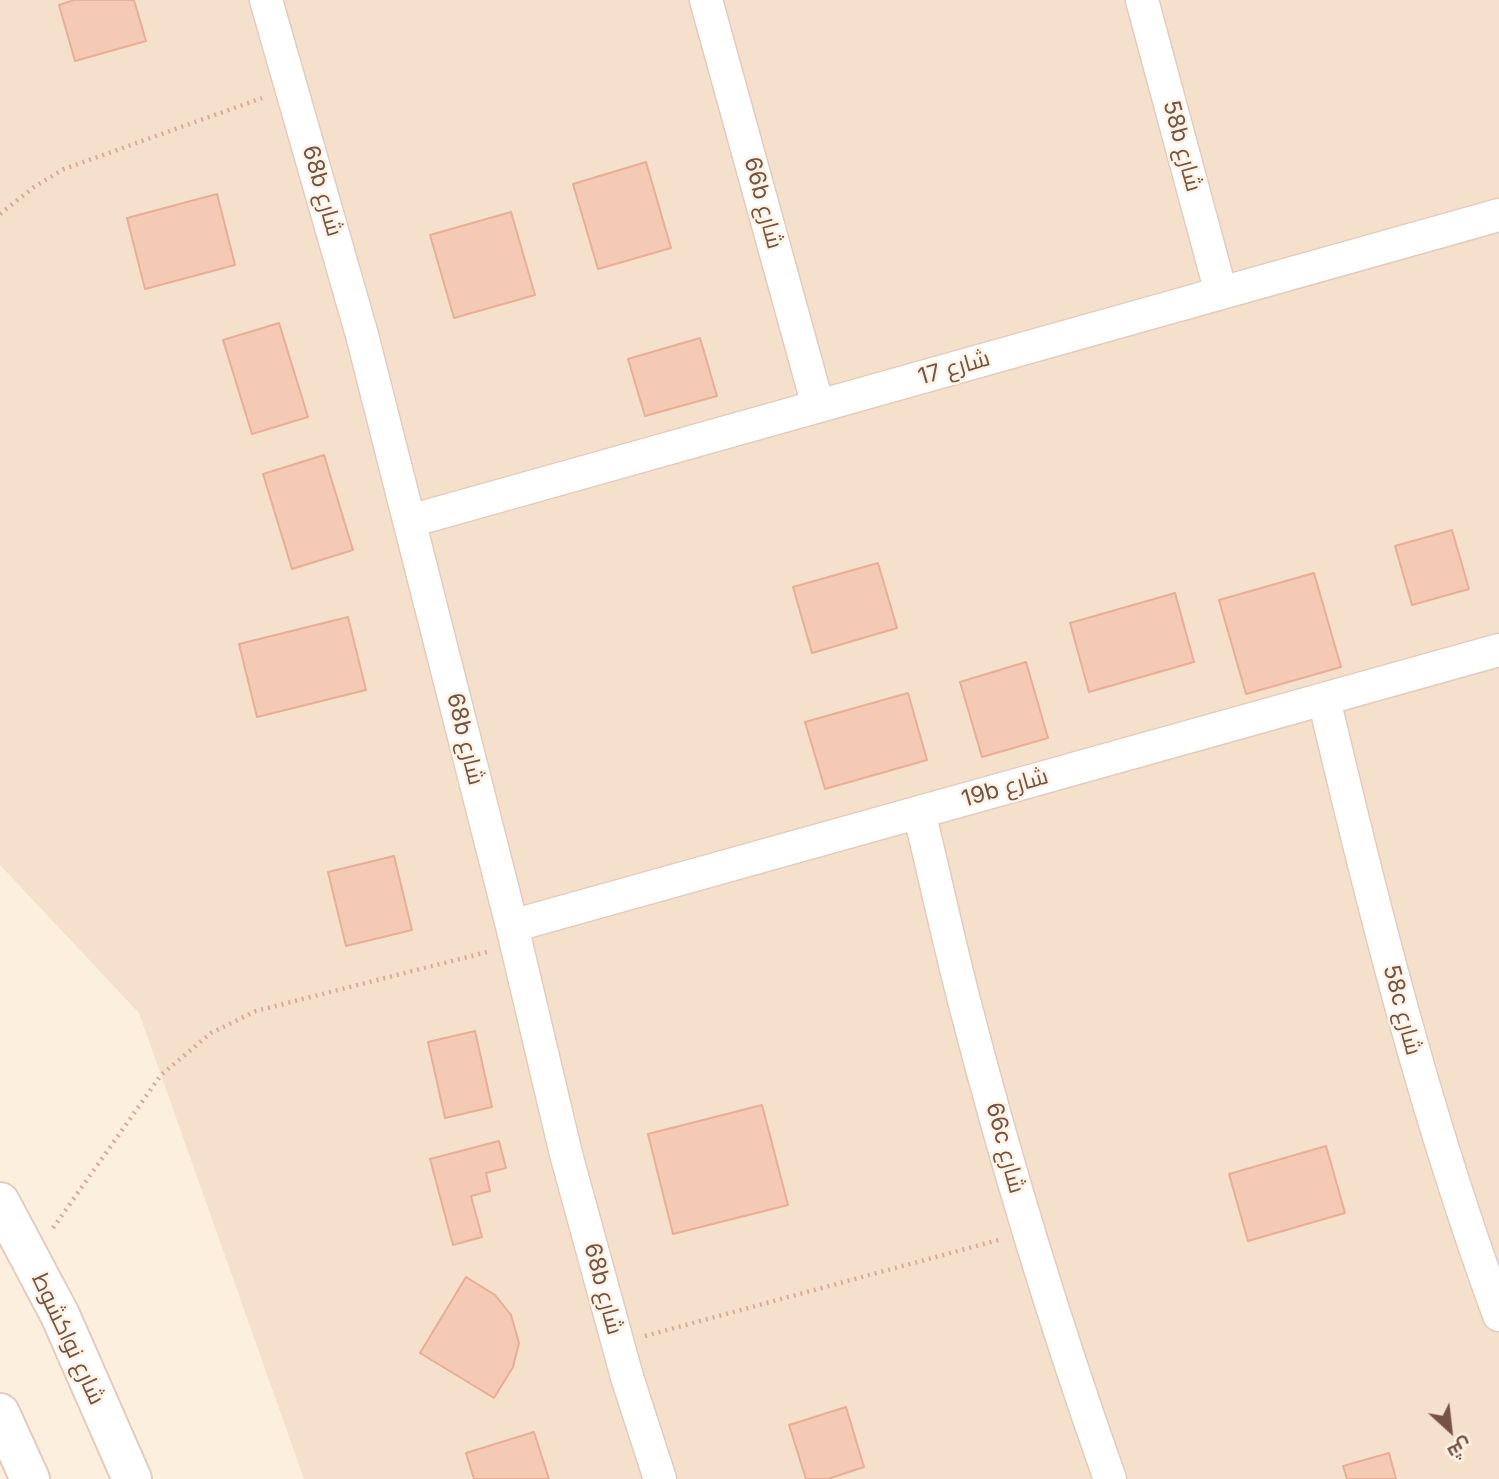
<!DOCTYPE html>
<html>
<head>
<meta charset="utf-8">
<style>
	body { margin:0 }
	#map { position:relative; width:1499px; height:1479px; overflow:hidden; background:#fdefde; font-family:Inter,Cairo,sans-serif }
	canvas { display:block }
	.north { position:absolute; left:1415px; top:1395px; width:70px; height:70px; -webkit-text-stroke:5px #fff3e5; paint-order:stroke; rotate:153deg; font-size:19px; font-weight:700; line-height:28px; text-align:center; color:#745345 }
	.north::after { content:''; display:block; margin:auto; width:24px; height:32px; background:#745345; clip-path:polygon(50% 0,100% 100%,50% 72%,0 100%) }
</style>
</head>
<body>
<div id="map">
<canvas width="1499" height="1479"></canvas>
<div class="north">ش</div>
</div>
<script>
const g = document.querySelector('canvas').getContext('2d');
g.lineJoin = 'round';
function paint(path, color) { g.fillStyle = color; g.fill(path, 'evenodd'); }
function strokePath(path, color, width, dash) { g.strokeStyle = color; g.lineWidth = width; g.lineCap = dash ? 'butt' : 'round'; g.setLineDash(dash || []); g.stroke(path); }
function drawText(font, color, halo, rows, align = 'center') {
  g.font = font + ' Inter,Cairo,sans-serif'; g.lineWidth = 5; g.setLineDash([]); g.textBaseline = 'middle'; g.strokeStyle = halo; g.fillStyle = color; for (const [text, x, y, turn = 0] of rows) {
    g.save(); g.translate(x, y); g.rotate((+turn || 0) * Math.PI / 180); g.textAlign = isNaN(turn) ? turn : align; if (halo) g.strokeText(text, 0, 0); g.fillText(text, 0, 0); g.restore();
  }
}
paint(new Path2D(`
	M0,0H1499V1479H304L139,1013L0,865Z`), '#f5e0cc');
const building = new Path2D(`
	M74,0H134L146,41L75,61L59,5Z
	M646,162L671,248L598,269L573,184Z
	M217,194L235,265L145,289L127,218Z
	M511,212L535,295L454,318L430,235Z
	M279,323L308,417L252,434L223,340Z
	M700,338L717,396L645,416L628,359Z
	M324,455L353,550L292,569L263,474Z
	M1452,530L1469,589L1412,605L1395,546Z
	M878,563L897,628L812,653L793,587Z
	M1314,573L1341,667L1246,694L1219,600Z
	M1175,593L1194,662L1089,692L1070,623Z
	M348,617L366,690L257,717L239,644Z
	M1026,662L1048,738L982,757L960,682Z
	M908,693L927,760L825,789L805,722Z
	M394,856L412,930L346,946L328,872Z
	M475,1031L492,1107L445,1118L428,1042Z
	M762,1105L788,1205L673,1234L648,1134Z
	M499,1141L506,1168L486,1173L490,1191L471,1196L482,1237L453,1245L430,1159Z
	M1326,1146L1345,1213L1248,1241L1229,1174Z
	M466,1277L495,1295L511,1315L519,1343L513,1367L494,1398L420,1353Z
	M846,1407L864,1467L828,1479H806L789,1425Z
	M534,1432L549,1479H474L466,1453Z
	M1389,1453L1396,1479H1347L1343,1466Z`);
paint(building, '#f4cab4');
strokePath(building, '#e7af94', 2);
const minor = new Path2D(`
	M266,0L362,335L512,926L566,1154L627,1377L660,1479
	M706,0L818,406
	M1142,0L1221,293
	M410,521L1499,215
	M1324,699C1373,907 1425,1114 1499,1315
	M919,812C935,877 949,943 966,1008C1007,1167 1055,1324 1110,1479
	M512,926L1499,650`);
const tertiary = new Path2D(`
	M0,1202L60,1315L132,1479
	M0,1413L30,1479`);
strokePath(minor, '#e3ccbd', 35);
strokePath(tertiary, '#e3ccbd', 42);
strokePath(new Path2D(`
	M0,214L34,187L64,169L262,98
	M53,1228L161,1075L211,1033L256,1011L487,952
	M645,1336L1002,1239`), '#d8ad98', 4.5, [2, 5]);
strokePath(minor, '#fff', 32);
strokePath(tertiary, '#fff', 38);
drawText('23px', '#745345', '#fff3e5', [
	["58b شارع",1182,146,75],
	["68b شارع",322,191,74],
	["66b شارع",763,203,75],
	["شارع 17",954,368,-16],
	["68b شارع",465,739,76],
	["19b شارع",1005,788,-16],
	["58c شارع",1402,1010,75],
	["66c شارع",1005,1148,75],
	["68b شارع",603,1289,75],
	["شارع نواكشوط",68,1339,65]
]);
</script>
</body>
</html>
